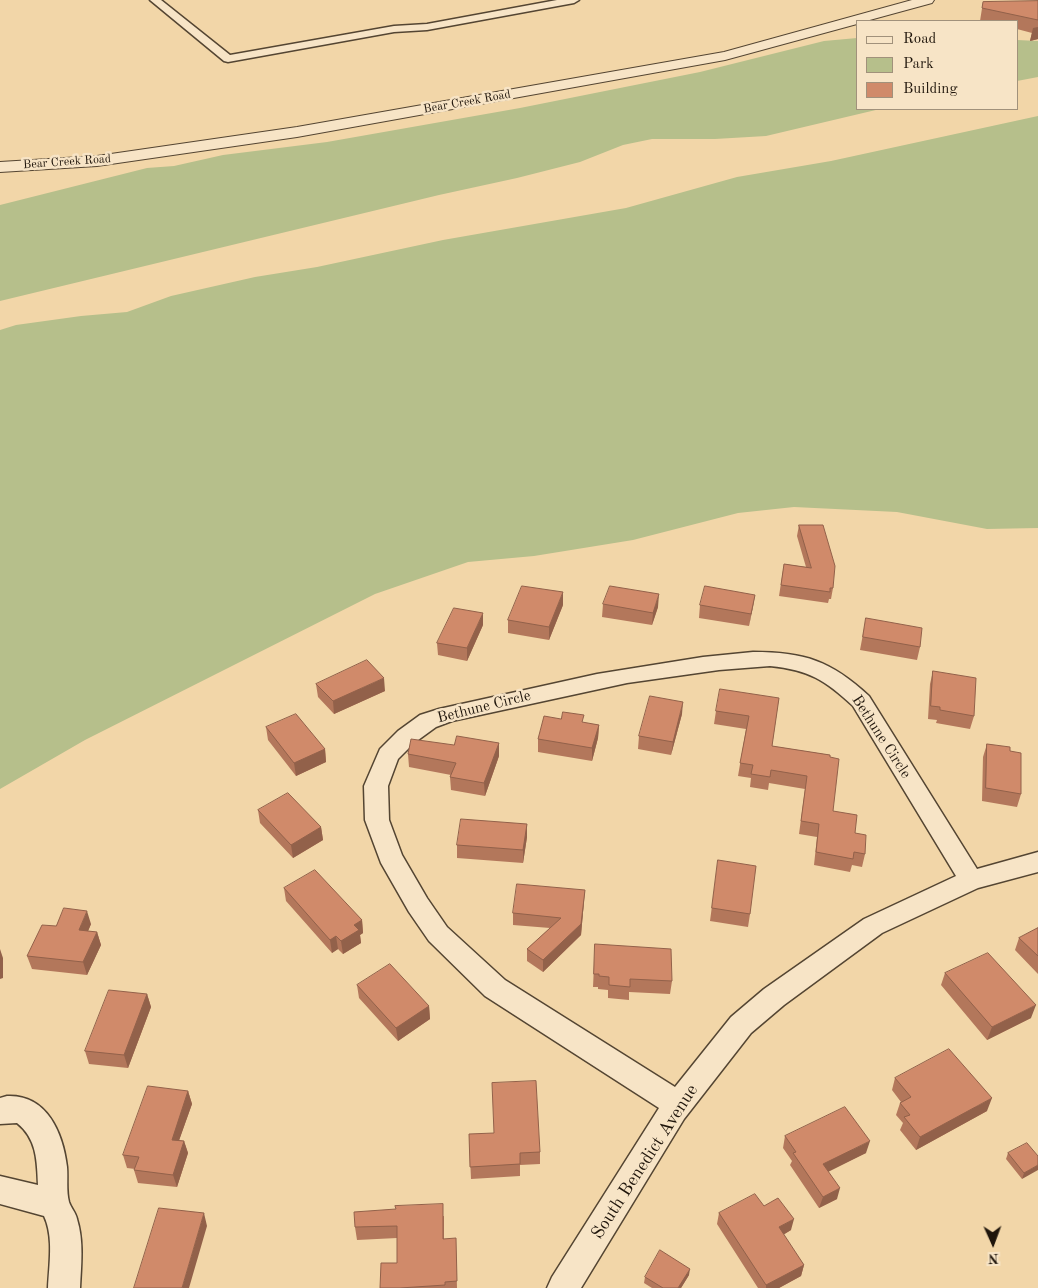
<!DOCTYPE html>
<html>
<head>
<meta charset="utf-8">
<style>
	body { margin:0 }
	#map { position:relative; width:1038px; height:1288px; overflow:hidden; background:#f2d6a8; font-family:"Old Standard TT",serif }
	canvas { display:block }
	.legend { position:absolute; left:856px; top:20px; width:162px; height:90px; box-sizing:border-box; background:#f7e4c6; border:1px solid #a1917b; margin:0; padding:6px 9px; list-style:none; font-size:15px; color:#1f150b }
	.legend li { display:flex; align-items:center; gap:10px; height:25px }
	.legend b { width:25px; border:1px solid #a1917b }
	.north { position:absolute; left:968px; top:1218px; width:50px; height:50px; -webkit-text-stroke:4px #f7e4c6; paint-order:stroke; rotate:178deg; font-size:14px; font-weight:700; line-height:20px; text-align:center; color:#1f150b }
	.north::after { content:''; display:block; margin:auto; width:18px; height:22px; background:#1f150b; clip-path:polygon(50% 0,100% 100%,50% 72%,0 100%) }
</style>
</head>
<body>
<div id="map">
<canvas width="1038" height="1288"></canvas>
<ul class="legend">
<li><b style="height:6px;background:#f7e4c6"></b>Road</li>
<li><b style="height:14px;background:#b6bf8b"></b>Park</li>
<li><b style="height:14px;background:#d08a6a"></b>Building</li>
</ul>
<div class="north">N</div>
</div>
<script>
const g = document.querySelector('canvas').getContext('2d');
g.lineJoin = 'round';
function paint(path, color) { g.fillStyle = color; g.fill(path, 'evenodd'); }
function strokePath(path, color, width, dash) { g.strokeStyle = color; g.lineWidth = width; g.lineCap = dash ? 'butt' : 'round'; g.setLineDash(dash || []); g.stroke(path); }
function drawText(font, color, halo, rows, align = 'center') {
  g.font = font + ' "Old Standard TT",serif'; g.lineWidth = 5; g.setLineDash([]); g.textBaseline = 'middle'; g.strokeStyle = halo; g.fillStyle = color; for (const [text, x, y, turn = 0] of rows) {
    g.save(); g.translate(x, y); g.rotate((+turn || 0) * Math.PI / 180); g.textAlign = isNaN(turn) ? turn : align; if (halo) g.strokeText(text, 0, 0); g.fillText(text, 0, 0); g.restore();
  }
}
paint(new Path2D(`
	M857,38V109H880L766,136L715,139H652L623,145L580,162L517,178L439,195L0,301V205L147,168L174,166L223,155L327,142L520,108L700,72L824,41Z
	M1017,40L1038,41V77L1017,81Z
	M1038,116V528L987,529L897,512L794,507L738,513L633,540L534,556L468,562L375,594L85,740L0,789V330L16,325L81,316L127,312L171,296L255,277L317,267L443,240L626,208L737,177L831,161Z`), '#b6bf8b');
const minor = new Path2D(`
	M150,0H161L230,55L394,26L427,24L557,0H579L574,3L427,30L394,32L228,62L224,61Z
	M753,652C805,652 831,661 869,696L977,869L1038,852V872L978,888L882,933L784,1005L751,1033L684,1119L581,1288H547L552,1277L659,1108L485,996L429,941L409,912L381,863L365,820L364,786L380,749L398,731L420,715L439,709L597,674L703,657ZM770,666C809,670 825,680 853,706L956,876L864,919L764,989L731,1017L675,1087L505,980L447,927L427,898L402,855L389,820L388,786L398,759L414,743L436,727L452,721L627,683L719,670Z
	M7,1096C47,1094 63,1133 67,1167C68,1178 66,1191 69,1202C71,1208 76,1213 77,1219C84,1241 81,1266 80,1288H48C49,1265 54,1237 44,1216L0,1204V1176L38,1185C37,1161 37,1139 17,1123L0,1124V1098Z`);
const tertiary = new Path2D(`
	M912,0H934L932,3L866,21H857V24L725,60L297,137L97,166L0,172V162L97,156L297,127L724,52Z`);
strokePath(minor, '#544532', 3);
strokePath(tertiary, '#544532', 2);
paint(minor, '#f7e4c6');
paint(tertiary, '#f7e4c6');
paint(new Path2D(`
	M1038,0V39L1030,41L1032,33L1017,29V21H980L983,2L1037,1Z
	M799,525L833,588L831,599H829L828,603L779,596L784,564L806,567L797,536Z
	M755,595L749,626L699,618L700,605Z
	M603,604L658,607L652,625L602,617Z
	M563,605L549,640L508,633V620Z
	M866,618L920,647L917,660L860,650Z
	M483,625L467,661L438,655L437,643Z
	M933,671L974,716L970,729L936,723L937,720L928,719L930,684Z
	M316,684L385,691L334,714L318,697Z
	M779,698L772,746L830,755L833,811L855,833L865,854L862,867L852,865L850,872L814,865L817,837L799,834L805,789L769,783L768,790L750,787L751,778L738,776L746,729L714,724L716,711Z
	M682,714L671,755L638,749L639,736Z
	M583,723L599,725L598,738L592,761L538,752V739Z
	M266,727L325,749L326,762L296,776L268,740Z
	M499,743V756L485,796L451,790L450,777L451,775L409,767L408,754Z
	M987,744L1010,751L1021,794L1017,807L982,801L983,757Z
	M258,810L321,827L323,840L293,858L260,823Z
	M527,824V837L523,863L457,858V845Z
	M718,860L750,914L748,927L710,921Z
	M284,888L362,920L363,933L360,935L361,943L343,954L338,949L332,953L286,901Z
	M584,901L581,935L543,972L527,961V949L550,928L513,925V913Z
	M91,924L88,931L97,932L101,945L87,975L32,969L27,956L56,926Z
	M1038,928V974L1015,950L1019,938Z
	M595,944L672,981L670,994L629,992V1000L608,998V990L598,989V987H593Z
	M945,973L1031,1018L987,1040L941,985Z
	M357,985L429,1006L430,1019L398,1041L359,998Z
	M147,994L151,1007L128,1068L89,1064L85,1051Z
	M895,1078L987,1111L916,1150L900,1130L903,1123L896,1115L900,1103L901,1102L892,1090Z
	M188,1091L192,1104L179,1140L184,1141L188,1153L177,1187L138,1183L134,1170L135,1169L127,1168L123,1155Z
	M469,1134L540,1152V1164L520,1165V1176L471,1179Z
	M785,1136L866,1153L828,1171L837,1199L819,1208L790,1165L792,1161L783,1148Z
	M1008,1153L1038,1156L1022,1179L1006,1159Z
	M764,1206L791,1230L783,1235L804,1265L801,1276L779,1288H758L717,1224L719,1213Z
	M444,1216V1239L456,1251L457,1288H380L397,1263V1238L357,1240L355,1227Z
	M689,1275L681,1288H652L644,1283L645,1277Z`), '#b3775b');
paint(new Path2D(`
	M1038,27V39L1030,41L1033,28Z
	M563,592V605L549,640V627Z
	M659,594L658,607L652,625L653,613Z
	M755,595L753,607L749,626L751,614Z
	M483,613V625L467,661V648Z
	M384,678L385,691L334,714L333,701Z
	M683,702L682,714L671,755L673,742Z
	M599,725L598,738L592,761V748Z
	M499,743V756L485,796L484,783Z
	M325,749L326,762L296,776L294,763Z
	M527,824V837L523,863V850Z
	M321,827L323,840L293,858L291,845Z
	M585,890L581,935L543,972V960Z
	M87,911L91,924L83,943L79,930Z
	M362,920L363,933L360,935L361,943L343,954L341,941L354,925Z
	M97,932L101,945L87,975L83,962Z
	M336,936L338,949L332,953L330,940Z
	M0,949L3,958V978L0,979Z
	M147,994L151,1007L128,1068L124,1055Z
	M1036,1005L1031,1018L987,1040L992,1027Z
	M429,1006L430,1019L398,1041L396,1028Z
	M188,1091L192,1104L175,1152L172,1140Z
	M992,1098L987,1111L916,1150L920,1137Z
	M184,1141L188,1153L177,1187L173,1175Z
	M870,1141L866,1153L820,1176L823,1164Z
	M1038,1165V1170L1022,1179L1024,1173Z
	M840,1188L837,1199L819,1208L823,1197Z
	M204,1213L207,1226L189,1288H182Z
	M794,1219L791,1230L776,1239L779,1227Z
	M804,1265L801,1276L779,1288H766V1285Z
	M690,1269L689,1275L681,1288H678Z`), '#92614a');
const building = new Path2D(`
	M1038,1V20L982,8L983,2Z
	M799,525H823L835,566L833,588H830V592L781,585L784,564L811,568Z
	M522,586L563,592L549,627L508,620Z
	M610,586L659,594L653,613L603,604Z
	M705,586L755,595L751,614L700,605Z
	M454,608L483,613L467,648L437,643Z
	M866,618L922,628L920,647L863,637Z
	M367,660L384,678L333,701L316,684Z
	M933,671L976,678L974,716L940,710V707L931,706Z
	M720,689L779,698L772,746L830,755V757L839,759L833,811L857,815L855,833L866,835L865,854L854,852L853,859L816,852L819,824L801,821L807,776L771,770L770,777L751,774L753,765L740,763L749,716L716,711Z
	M650,696L683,702L673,742L639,736Z
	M563,712L584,715L582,722L599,725L592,748L538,739L544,716L561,719Z
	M296,714L325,749L294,763L266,727Z
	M457,736L499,743L484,783L450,777L456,763L408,754L411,739L454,745Z
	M987,744L1010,747V751L1021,753V794L986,788Z
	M288,793L321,827L291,845L258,810Z
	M461,819L527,824L523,850L457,845Z
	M718,860L756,866L750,914L712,908Z
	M315,870L362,920L354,925L359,930L341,941L336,936L330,940L284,888Z
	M517,884L585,890L581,924L543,960L527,949L561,918L513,913Z
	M64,908L87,911L79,930L97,932L83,962L27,956L42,925L56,926Z
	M1038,928V956L1019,938Z
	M595,944L671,949L672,981L630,979V987L609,985V977L599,976V974H594Z
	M988,953L1036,1005L992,1027L945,973Z
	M390,964L429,1006L396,1028L357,985Z
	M109,990L147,994L124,1055L85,1051Z
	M949,1049L992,1098L920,1137L904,1117L910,1115L900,1103L911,1097L895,1078Z
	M536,1081L540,1152L520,1153V1164L470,1167L469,1134L494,1133L492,1083Z
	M148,1086L188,1091L172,1140L184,1141L173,1175L134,1170L139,1157L123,1155Z
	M845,1107L870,1141L823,1164L840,1188L823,1197L793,1153L796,1152L785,1136Z
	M1027,1143L1038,1156V1165L1024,1173L1008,1153Z
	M755,1194L764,1206L778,1198L794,1219L779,1227L804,1265L766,1285L719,1213Z
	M443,1204V1239L456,1238L457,1281L445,1282V1285L400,1288H380L381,1263H397V1226L355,1227L354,1212L396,1209L395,1206Z
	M159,1208L204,1213L182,1288H134Z
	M660,1250L690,1269L678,1288H663L645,1277Z`);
paint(building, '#d08a6a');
strokePath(building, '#92614a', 1);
drawText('12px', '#1f150b', '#f7e4c6', [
	["Bear Creek Road",467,102,-10],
	["Bear Creek Road",67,162,-4]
]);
drawText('15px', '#1f150b', '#f7e4c6', [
	["Bethune Circle",484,707,-14],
	["Bethune Circle",881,737,57]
]);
drawText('18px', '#1f150b', '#f7e4c6', [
	["South Benedict Avenue",645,1162,-57]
]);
</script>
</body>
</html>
